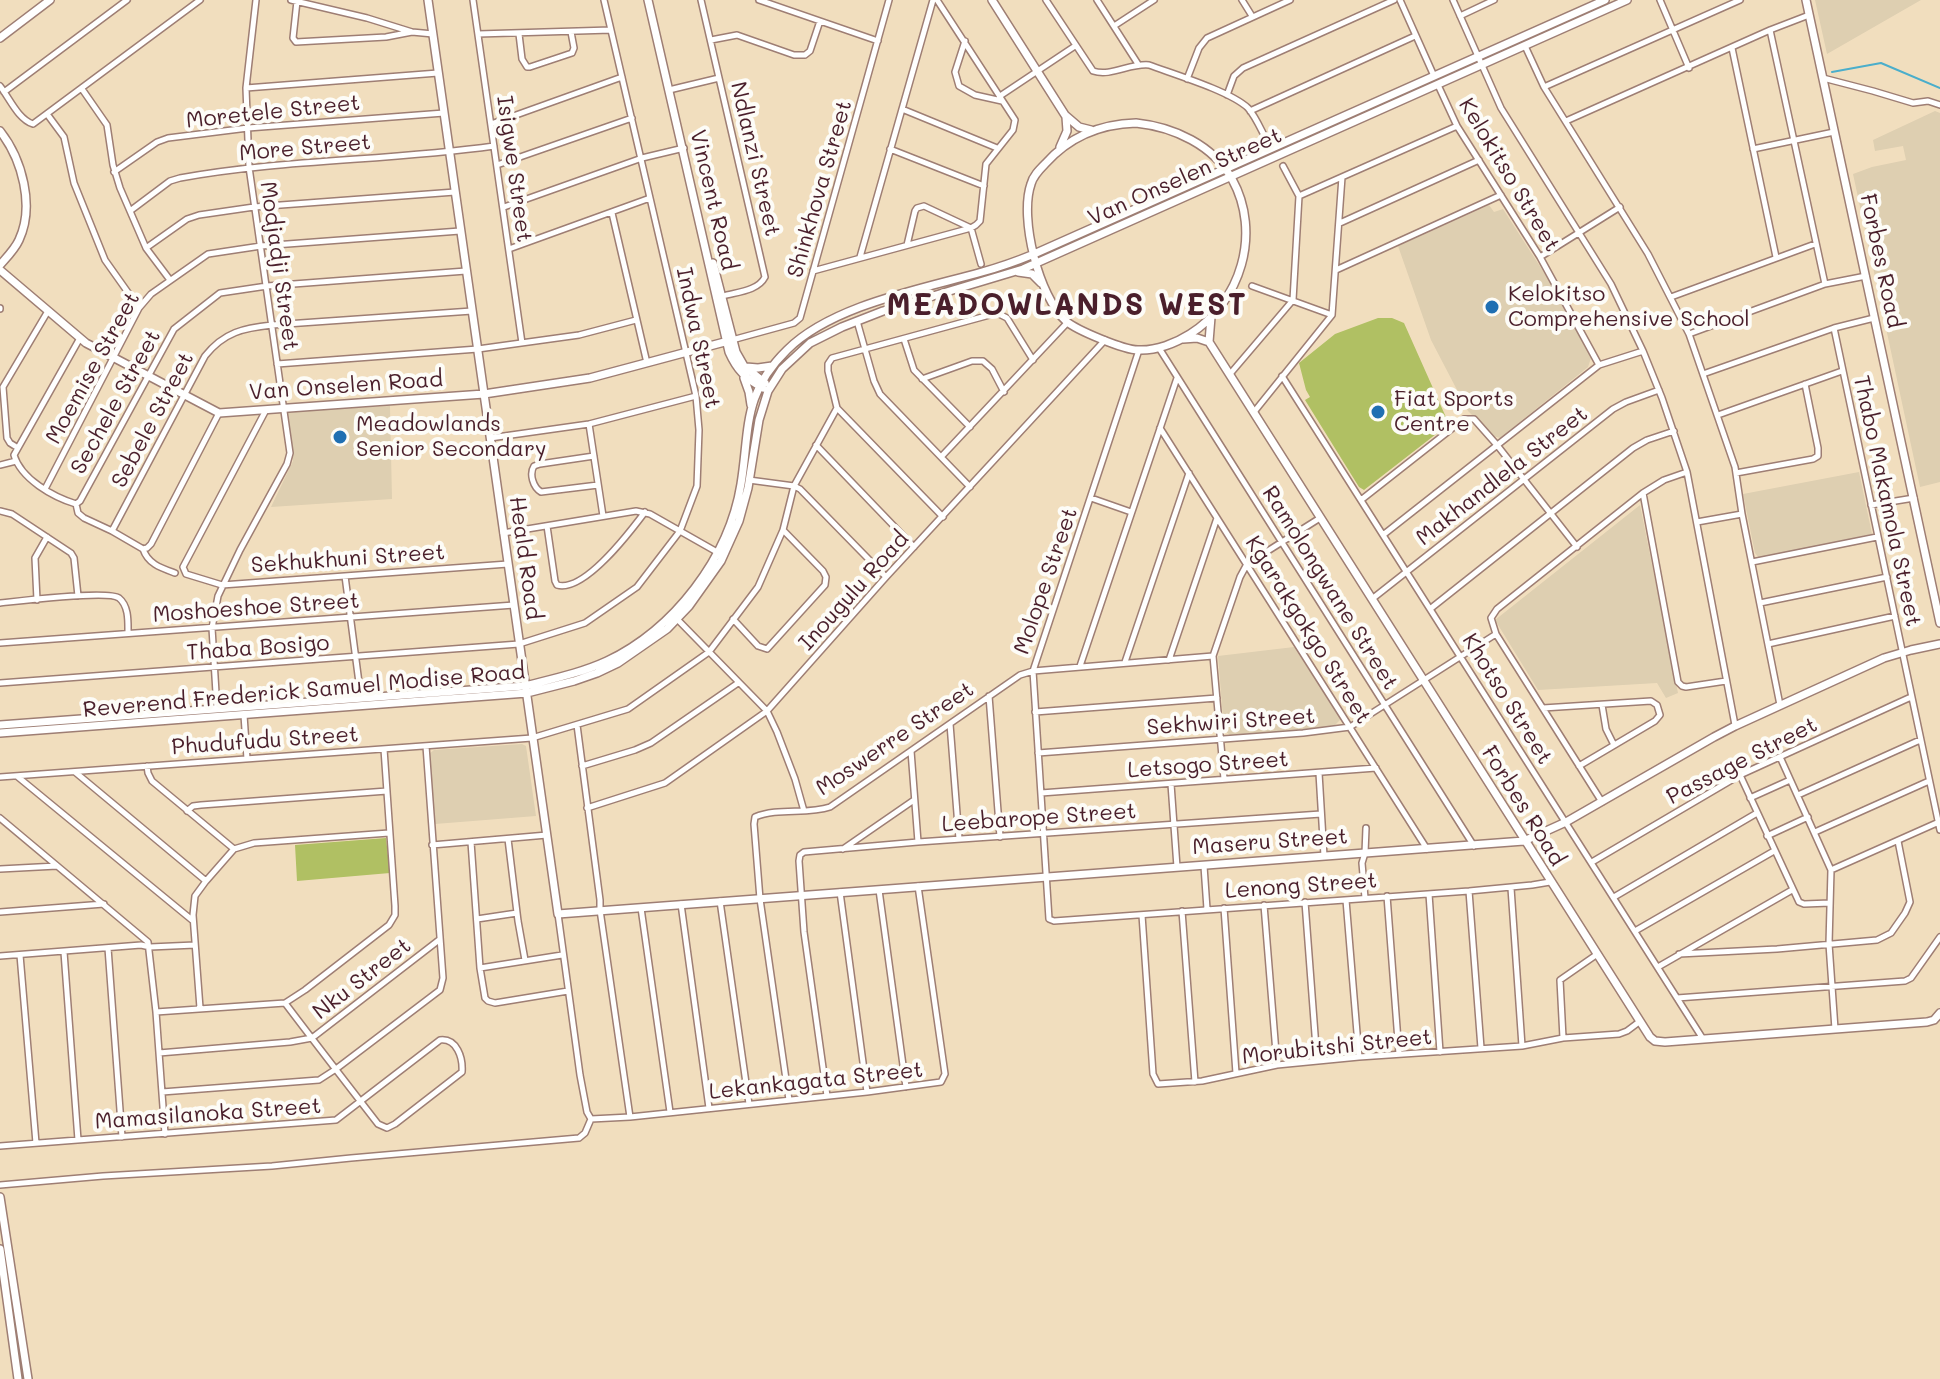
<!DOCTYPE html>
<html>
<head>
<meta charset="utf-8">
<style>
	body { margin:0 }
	canvas { display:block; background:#f1debe }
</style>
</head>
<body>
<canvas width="1940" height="1379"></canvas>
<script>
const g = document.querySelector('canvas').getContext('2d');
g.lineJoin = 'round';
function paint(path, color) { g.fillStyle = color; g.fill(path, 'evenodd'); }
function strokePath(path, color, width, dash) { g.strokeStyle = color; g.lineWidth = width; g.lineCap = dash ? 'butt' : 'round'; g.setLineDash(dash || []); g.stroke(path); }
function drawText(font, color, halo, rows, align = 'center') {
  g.font = font + ' Mali,sans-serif'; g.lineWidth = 8; g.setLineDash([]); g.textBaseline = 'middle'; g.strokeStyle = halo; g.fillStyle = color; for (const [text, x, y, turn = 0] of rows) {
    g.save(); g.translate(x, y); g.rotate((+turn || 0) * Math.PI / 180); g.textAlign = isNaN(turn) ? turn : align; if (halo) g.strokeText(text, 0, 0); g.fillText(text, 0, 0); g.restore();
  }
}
paint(new Path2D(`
	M1815,0H1921L1827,54Z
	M1935,111L1940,113V482L1920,487L1853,174L1872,167L1906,160L1903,146L1875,151L1873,140Z
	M1489,205L1494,212L1503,209L1554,288L1555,291L1551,294L1555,299L1558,298L1561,300L1591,358L1588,367L1500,438L1493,436L1468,411L1431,340L1398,246Z
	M390,406L392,499L271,507L293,461L287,412Z
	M1859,472L1872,534L1759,558L1755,553L1743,494Z
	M1640,505L1678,693L1666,698L1657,683L1538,690L1495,620Z
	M1294,647L1341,719L1333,727L1230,735L1224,730L1218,656Z
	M522,744L526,746L536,816L435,824L429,754L434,750Z`), '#decfb1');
paint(new Path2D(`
	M1378,318H1392L1404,323L1449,424L1364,490L1359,487L1305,400L1310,397L1306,390L1299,363L1335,334Z
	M386,838L390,873L297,881L295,845Z`), '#b0c063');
strokePath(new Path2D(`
	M1832,72L1881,63L1940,88`), '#4baecb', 2);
const street = new Path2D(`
	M291,0L367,18L412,32L433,34
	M473,0L522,343
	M701,0L765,277C758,291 737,292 723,296
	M759,0L878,41
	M1046,0L1093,71C1111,77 1130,63 1149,65C1173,74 1230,91 1248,108C1256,117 1261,130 1267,141
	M1097,0L1138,64
	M1242,0L1252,16
	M1400,0L1434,76
	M1453,0L1501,108L1611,284L1643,351L1662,398L1687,472L1735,725
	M1660,0L1689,68
	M297,1L293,38L296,42L386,37L412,32
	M1460,16L1494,0
	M1114,26L1154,0
	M1770,30L1825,284
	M478,34L611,30
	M519,34L522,59L527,67H530L572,53L574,48L571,32
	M711,40L737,35L794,55H805L810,51L820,21
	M965,41L955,72L959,86L975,95L1002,101
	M1525,46L1544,87L1648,254L1689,334L1735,467L1742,514L1780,705
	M1732,48L1776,257
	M1823,78L1873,91L1913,103L1928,101L1940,105
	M1187,79L1199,48L1207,38L1290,0
	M1438,85L1457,126L1540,257L1599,365
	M0,86C10,99 18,119 33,124L200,0
	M1544,87L1740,0
	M246,88L438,73
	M82,89L107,125L113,165L120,188L146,248L170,280
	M669,90L719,78
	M4,92L127,0
	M1227,95L1234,76L1243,68L1394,0
	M1000,96L1075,46
	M902,109L997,148
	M1250,111L1415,36
	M47,114L64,137L74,183L105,260L139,308
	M1566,121L1770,30L1809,15
	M491,124L622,77
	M890,149L984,186
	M1753,149L1834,132
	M497,165L632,118
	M114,172L157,142L168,138L248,128L444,113
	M1299,196L1457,126
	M504,207L642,158L684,148
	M130,211L170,181L180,178C284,159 389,161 494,146
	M612,213L647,363
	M1340,223L1479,160
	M907,245L915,211L917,208L924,206L971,228L981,264
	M146,248L187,219L199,215L254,207L455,192
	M509,249L650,198
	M860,257L933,0
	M1540,257L1620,207
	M1336,270L1501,195
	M813,271L971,228L976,225L980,221L986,164L1013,130L1015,120L937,0
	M1252,286L1332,315
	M1671,297L1815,244
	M0,309V308
	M857,321L874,381L880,394L970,487
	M1834,328L1940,830
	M1689,334L1825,284L1866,276
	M904,339L914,370L970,427
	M732,340L794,323L800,318L889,0
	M1159,348L1474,846
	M1139,350L1033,671L1049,919L1054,921L1469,891L1532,885L1550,882
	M277,364L478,349L579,335L636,320
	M1230,374L1293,300L1299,196L1283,166
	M1703,374L1834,328L1874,318
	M1282,376L1703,1039
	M922,379L972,361H983L992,369L1004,392
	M3,387L48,311
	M3,387L7,438L10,443L18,448
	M266,410L183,567L186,574L222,585L508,564
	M1254,412L1332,315L1342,177
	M1718,415L1842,371
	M589,424L603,516
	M1160,428L1427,849
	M490,438L589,424L696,396
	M816,445L914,547
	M594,456L540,464L534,466C529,474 533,487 541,492L598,485
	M941,457L1067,323
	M0,465L16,461
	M1736,473L1813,459L1818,456V448L1805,384
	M749,480L794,486L800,489L886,577
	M45,489L139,308L151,294L208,254L261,246L460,231
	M1643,493L1678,682L1682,686L1686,687L1726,681
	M1091,498L1131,512
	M1361,500L1464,419H1474L1497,445L1577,547
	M76,504L80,501L174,329L220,293L267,286L466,271
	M76,504C53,497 21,479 14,455L80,338
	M76,504L78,513L84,518L112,531L143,549
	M1871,505L1914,498
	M0,511L12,514L71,553L74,558L78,596
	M943,517L837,408L828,371V364L832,358L997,313L1007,318L1033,360
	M1697,522L1742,514
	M547,526L555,581L557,585C584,593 630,532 645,512
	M112,531L205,356C224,332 244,328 272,325L472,311
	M503,533L636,511L650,514L717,552
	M1383,535L1599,365L1643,351
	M143,549L147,548L151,544L219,413
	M143,549C148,564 161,568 175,573
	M1752,562L1877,537
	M345,576L361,698
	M1372,599L1613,409L1626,402L1659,390
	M37,600L35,558L47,537
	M0,603C19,601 108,590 119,598C129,606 128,622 128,633
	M1760,603L1887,577
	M1430,609L1633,448L1647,440L1674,431
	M733,619L758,646L767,649L825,585L826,577L823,571L783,530
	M678,620L767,711L777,732L795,779L804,811
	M0,643L514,605
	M1768,644L1895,616
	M1169,660L1217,518
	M1125,662L1189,473
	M1080,666L1177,378
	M0,683L519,644L585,623L637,587L680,531L697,486L699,430L696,396L604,0
	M989,696L1000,837
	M1602,705L1606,729L1614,745
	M1543,708L1651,701L1657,705L1660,715L1655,721L1579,766
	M217,709L212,628L218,596L240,550L287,464L290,453L249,167L246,88L256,0
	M1035,712L1217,698
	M244,715L247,759
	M950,724L959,839
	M577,725L600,900V910L630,1117
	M911,751L918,842
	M1038,753L1303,733L1350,727L1496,634
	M1780,757L1831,870L1829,944L1835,1029
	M147,766L148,773L152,781L234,849
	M582,766L635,750L651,743L738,683
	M75,772L206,881
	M1319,773L1324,856
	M1740,775L1799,902L1804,904L1830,903
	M0,777L532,738L628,709L709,652L758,587L783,530L794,486L837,408
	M18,777L192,920
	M1224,779L1213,656L1240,577L1247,564L1320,518
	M1171,784L1177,867
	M1041,793L1376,768
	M1798,795L1920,740
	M1750,798L1790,780
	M1602,802L1496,634L1491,618L1497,609L1643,493L1664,480L1687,472
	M587,808L665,783L767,711L886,577L1105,340
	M187,811L193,806L201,805L387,791
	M0,818L148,942L156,1012L165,1134
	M1815,832L1929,781
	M1767,836L1808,817
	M508,839L518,921L525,960
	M471,842L480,968L485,998L488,1001L495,1003L568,991
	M432,845L547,835
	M843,849L914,800
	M1592,862L1740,775L1911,697
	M1204,866L1207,909
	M0,869L57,866
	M1831,870L1939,822
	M1511,888L1522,1046
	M879,890L906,1087
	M1469,891L1481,1048
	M840,892L867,1092
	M1429,894L1440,1052
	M1387,896L1399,1054
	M1614,897L1757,813
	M1365,898L1362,863L1365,853L1366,828
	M1346,900L1359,1057
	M720,901L749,1104
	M1305,902L1317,1061
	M681,904L709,1108
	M1264,905L1277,1065
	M641,908L670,1112
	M1224,908L1236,1073
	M1182,911L1195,1082
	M0,912L104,904
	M558,914L580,1075L587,1112L591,1119
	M1142,915L1153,1074L1158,1084L1202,1081L1277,1065L1359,1057L1522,1046L1563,1038L1619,1034L1627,1031L1639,1022
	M477,919L517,913
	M1635,931L1774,851
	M108,948L122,1137
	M64,952L78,1140
	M1679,954L1777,949L1877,940L1891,933L1905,913L1910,902L1898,841
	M20,955L36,1143
	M0,956L141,945L150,947L195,945
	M1658,967L1792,890
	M480,968L562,955
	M1677,998L1905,981L1911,978L1940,937
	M200,1008L193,915L195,896L206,881L234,849L254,843L389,833
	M156,1012L285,1003L305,990L389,925L395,915V906L384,749
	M1563,1038L1560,980L1596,955
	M159,1053L290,1042L312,1038L439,940
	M162,1092L319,1080L336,1069L440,990L443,978L426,746
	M827,1096L804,932L799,861L800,855L804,852L918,842L1321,814
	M789,1100L760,899L754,824L755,817C778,807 807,815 830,807L1020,675L1033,671L1213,656
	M591,1119L630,1117L867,1092L941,1082L945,1074L918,886
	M0,1146L336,1120L440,1040C457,1038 463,1058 462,1072L395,1124L387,1128L378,1124C347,1084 316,1044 285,1003
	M0,1185L103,1176L272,1166L351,1158L579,1138L585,1133L591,1119`);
const secondary = new Path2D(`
	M428,0L558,914L1524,841L1566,822L1714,737L1735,726L1884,658L1911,650L1940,644
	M648,0L729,352C737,370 746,379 763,388
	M992,0L1065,115L1079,127L1091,130
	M1806,0L1940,623
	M0,38L50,0
	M1136,123C1174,127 1213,145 1232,179C1262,233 1241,302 1190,334C1176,343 1156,351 1138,350C1124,350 1076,330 1066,321C1039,297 1019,218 1031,184C1033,176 1039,170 1045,164C1069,137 1100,124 1136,123Z
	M0,131C22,159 35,206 19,240C15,249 7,257 0,265
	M1060,147L1067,131L1066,117
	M713,263L736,352L744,366L765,383
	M0,270L86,343L219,413L484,394L590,378L732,340
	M1018,272L1032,274L1041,283
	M1211,317L1209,342L1650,1037L1655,1041L1665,1042L1927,1022L1934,1020L1940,1013
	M1183,339L1197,338L1209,342
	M746,367L758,368L772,366
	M744,378L749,392L751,405
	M0,725L525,686C552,679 581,673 607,661C674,629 729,558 741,484C750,429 742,394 787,350C832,305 922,289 982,272C1000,267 1017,261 1034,254L1605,0
	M0,733L527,693L574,681L597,673L618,663L667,629L689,606L721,561L739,521L748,488L759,420L768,391L782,369L810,343L842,327L883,311L1023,269L1627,0
	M0,1197L28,1379
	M0,1249L18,1379`);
strokePath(street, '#9e7e74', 8);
strokePath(secondary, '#9e7e74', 10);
strokePath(street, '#fff', 5);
strokePath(secondary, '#fff', 7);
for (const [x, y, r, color] of [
	[1492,307,8,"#1f6fb2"],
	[1378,412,8,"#1f6fb2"],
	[340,437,8,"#1f6fb2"]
]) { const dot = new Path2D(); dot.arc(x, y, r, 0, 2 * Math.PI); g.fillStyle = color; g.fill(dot); strokePath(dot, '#fdfcf7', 3); }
drawText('22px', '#4a1f2b', '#fdfcf7', [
	["Moretele Street",273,112,-6],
	["More Street",305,148,-5],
	["Ndlanzi Street",755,159,77],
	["Isigwe Street",514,169,82],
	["Kelokitso Street",1509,175,59],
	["Van Onselen Street",1185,177,-24],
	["Shinkhova Street",820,189,-74],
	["Vincent Road",713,200,77],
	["Forbes Road",1881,261,78],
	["Modjadji Street",279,266,82],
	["Indwa Street",698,338,78],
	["Moemise Street",93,368,-61],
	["Van Onselen Road",346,386,-4],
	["Sechele Street",116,402,-61],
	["Sebele Street",153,420,-62],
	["Makhandlela Street",1502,476,-38],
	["Thabo Makamola Street",1887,501,78],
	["Heald Road",525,558,82],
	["Sekhukhuni Street",348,559,-4],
	["Molope Street",1046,581,-71],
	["Ramolongwane Street",1330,588,58],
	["Inougulu Road",854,591,-48],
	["Moshoeshoe Street",256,608,-4],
	["Kgarakgokgo Street",1308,630,58],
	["Thaba Bosigo",258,648,-4],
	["Reverend Frederick Samuel Modise Road",304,691,-5],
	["Khotso Street",1507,699,58],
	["Sekhwiri Street",1231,722,-4],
	["Moswerre Street",895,739,-34],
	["Phudufudu Street",265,741,-4],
	["Passage Street",1742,761,-27],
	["Letsogo Street",1208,765,-4],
	["Forbes Road",1523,806,58],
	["Leebarope Street",1039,818,-4],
	["Maseru Street",1270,842,-4],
	["Lenong Street",1301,886,-4],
	["Nku Street",362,979,-38],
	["Morubitshi Street",1337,1047,-6],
	["Lekankagata Street",816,1081,-6],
	["Mamasilanoka Street",208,1114,-4]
]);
drawText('22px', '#4a1f2b', '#fdfcf7', [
	["Kelokitso",1508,294],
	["Comprehensive School",1508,319],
	["Fiat Sports",1394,399],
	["Centre",1394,424],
	["Meadowlands",356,424],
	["Senior Secondary",356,449]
], 'left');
g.letterSpacing = '2px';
drawText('bold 30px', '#4a1f2b', '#fdfcf7', [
	["MEADOWLANDS WEST",1067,306]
]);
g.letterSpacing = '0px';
</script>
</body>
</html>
